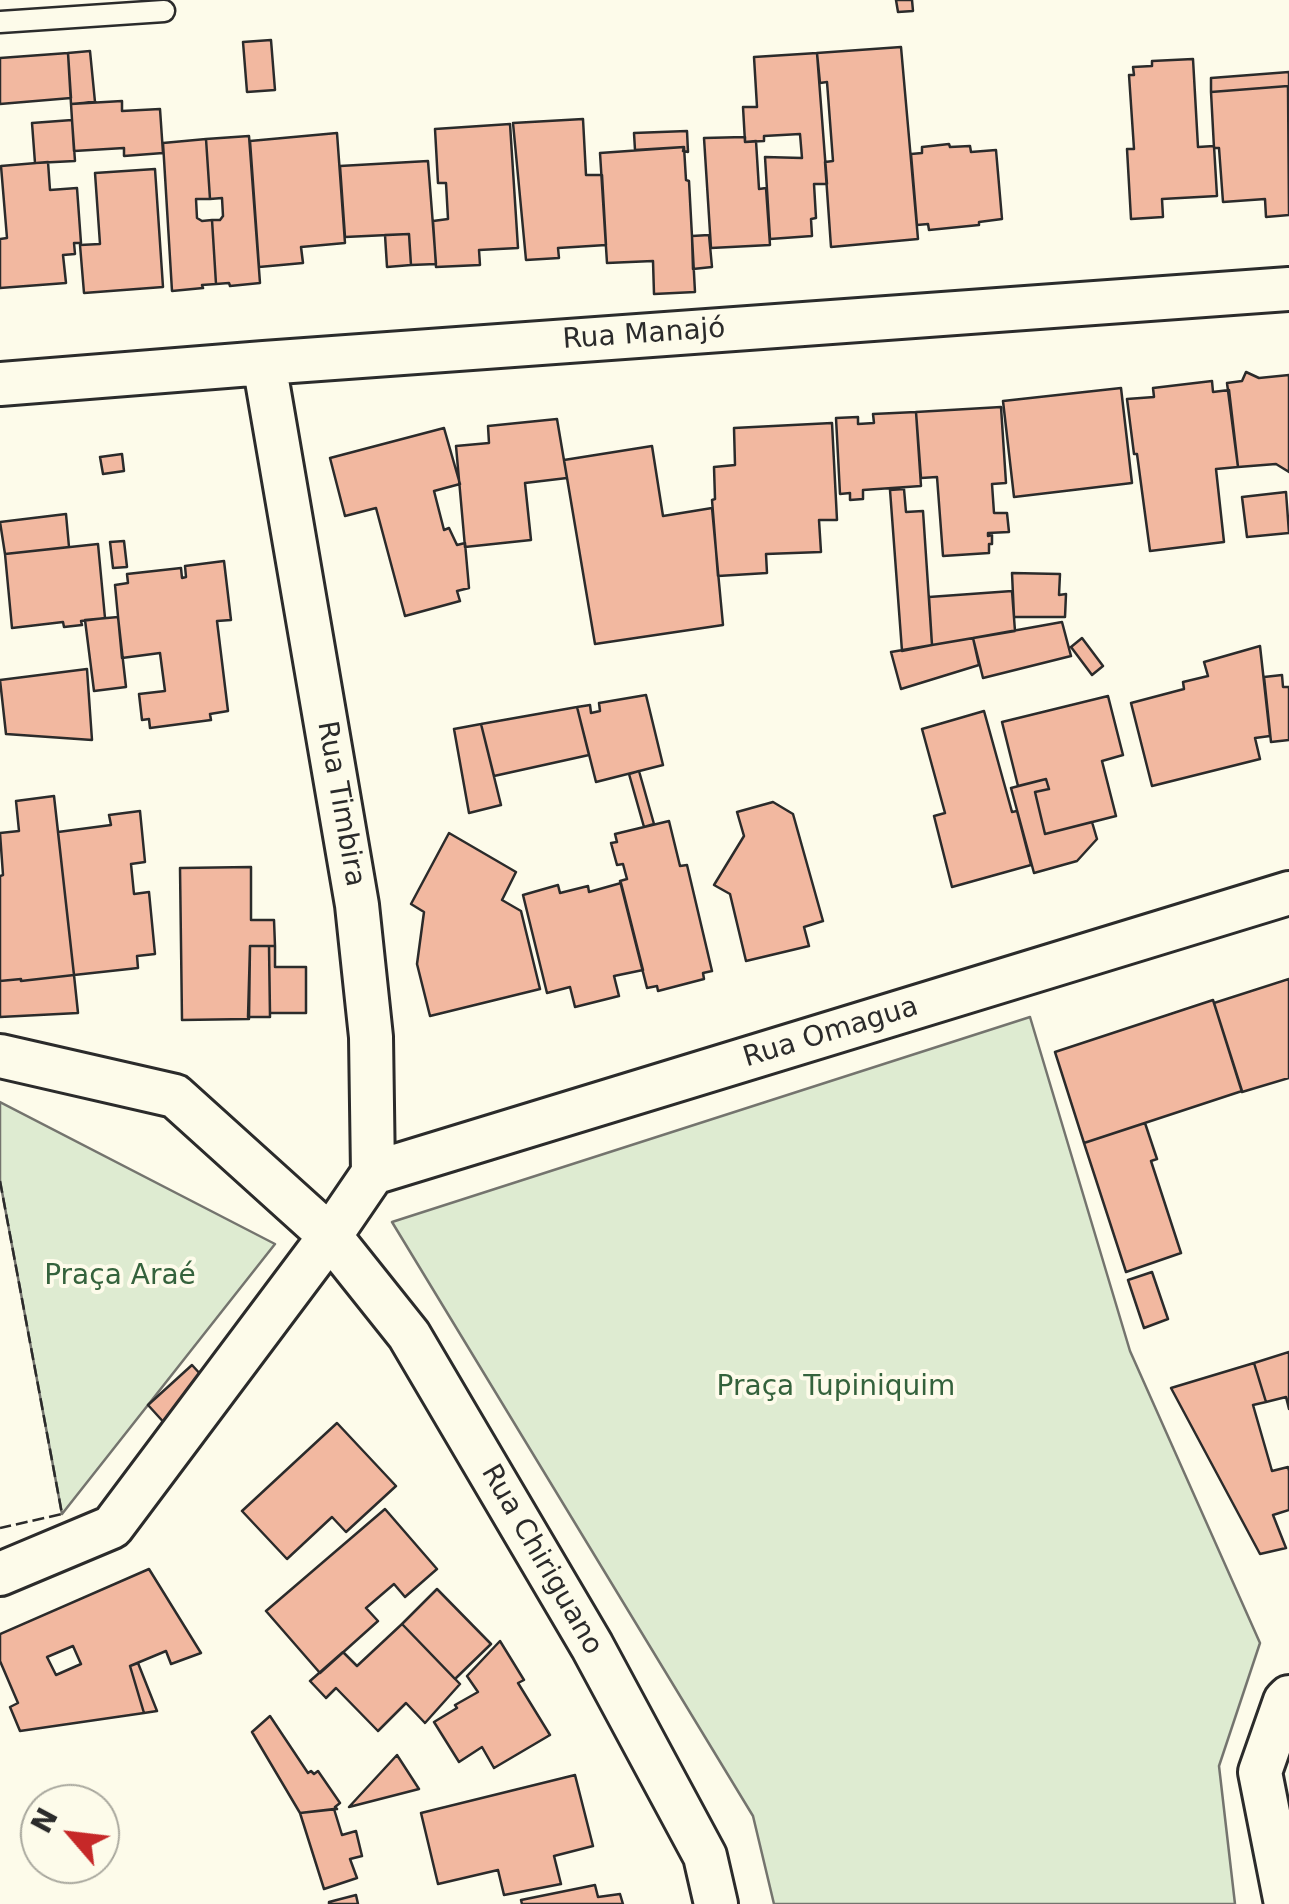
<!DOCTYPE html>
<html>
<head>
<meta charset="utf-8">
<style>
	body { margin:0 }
	#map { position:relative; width:1289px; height:1904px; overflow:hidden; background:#fdfbea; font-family:"DejaVu Sans",sans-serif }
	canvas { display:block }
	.north { position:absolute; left:20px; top:1784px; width:100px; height:100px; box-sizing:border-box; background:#fdfbea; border:2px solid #a9a89e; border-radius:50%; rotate:298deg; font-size:28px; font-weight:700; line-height:40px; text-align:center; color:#2b2b2b }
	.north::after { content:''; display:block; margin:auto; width:35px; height:45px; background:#c62828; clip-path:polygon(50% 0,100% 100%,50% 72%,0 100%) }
</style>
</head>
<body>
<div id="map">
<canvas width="1289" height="1904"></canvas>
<div class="north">N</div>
</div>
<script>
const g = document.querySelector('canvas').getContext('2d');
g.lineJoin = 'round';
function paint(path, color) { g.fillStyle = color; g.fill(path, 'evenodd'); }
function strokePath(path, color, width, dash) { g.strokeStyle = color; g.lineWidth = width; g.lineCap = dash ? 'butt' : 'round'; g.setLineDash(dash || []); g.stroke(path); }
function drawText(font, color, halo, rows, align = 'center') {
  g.font = font + ' "DejaVu Sans",sans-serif'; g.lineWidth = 8; g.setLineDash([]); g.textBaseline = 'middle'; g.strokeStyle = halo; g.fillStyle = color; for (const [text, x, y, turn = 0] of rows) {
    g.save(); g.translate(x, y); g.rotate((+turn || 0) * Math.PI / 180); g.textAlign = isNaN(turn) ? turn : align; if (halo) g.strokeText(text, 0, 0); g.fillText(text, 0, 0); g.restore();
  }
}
const green = new Path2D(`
	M1030,1017L1130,1351L1260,1643L1219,1766L1235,1904H774L753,1816L392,1222Z
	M0,1102L275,1244L62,1514L0,1181Z`);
paint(green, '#deebd1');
strokePath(green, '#74746e', 2.5);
const building = new Path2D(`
	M896,0H912L913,11L898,12Z
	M271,40L275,90L247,92L243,42Z
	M901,47L918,239L831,247L825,162L833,161L827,82L820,83L817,53Z
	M90,51L95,102L71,104L68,53Z
	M68,53L71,98L0,104V58Z
	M817,53L827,184H814L816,218L811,219L812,236L770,239L765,157L802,158L800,134L764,136V141L745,142L743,107H757L754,57Z
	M1193,59L1198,147L1214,146L1217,196L1162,199L1163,217L1131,219L1127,149H1134L1129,75H1134L1133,67L1152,66V61Z
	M1289,72V104L1288,86L1211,92V78Z
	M1288,86L1289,215L1266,217L1265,199L1223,202L1219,148H1214L1211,92Z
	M122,101V111L160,109L163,153L124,156V148L74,151L71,104Z
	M583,119L586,175H602L606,245L558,248L559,258L526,260L513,123Z
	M72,120L75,161L35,163L32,123Z
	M510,124L518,248L479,250L480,265L436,267L433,221L448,219L446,183H438L435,129Z
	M687,131L688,152L683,151L684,147L635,150L634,133Z
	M337,133L345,243L301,247L303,263L259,267L250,141Z
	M249,136L260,283L230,286L229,283L216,284L212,220H220L223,216L222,198L210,199L206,139Z
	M745,137V142L756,141L759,189L766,188L770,245L711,248L704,138Z
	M206,139L210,199H196L197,218L202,221L212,220L216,284L202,285L203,288L172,291L163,143Z
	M949,144L950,147L970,146L971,152L996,150L1002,219L979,222V225L929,230L928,224L917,225L911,154L922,153V147Z
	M684,147L686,180L689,181L695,292L654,294L653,261L607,263L600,153Z
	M428,161L436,264L411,265L409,234L345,237L340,166Z
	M48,162L50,190L77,188L81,243H74L75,254L63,255L66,283L0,288V239L7,238L1,166Z
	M155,169L163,287L84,293L80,245L100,244L95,173Z
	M409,234L411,265L387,267L385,235Z
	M709,235L712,267L693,269L692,236Z
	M1246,372L1259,378L1289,375V472L1276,464L1238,467L1227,383L1242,381Z
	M1212,381L1213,392L1229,390L1238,467L1216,469L1224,542L1150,551L1137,454H1134L1127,399L1154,397L1153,388Z
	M1121,388L1132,483L1014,497L1003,401Z
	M1001,407L1006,483L992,484L994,513H1007L1009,532L988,533V536L992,535V544H989V553L943,556L937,477L921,478L916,412Z
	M916,412L921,486L863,490V499L850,500V493L840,494L836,418L858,417V424L874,423L873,414Z
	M557,419L567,478L525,483L531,540L465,547L456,446L489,443L488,426Z
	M832,423L837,520H819L821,552L766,554L767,573L718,576L712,500L715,499L714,467L735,465L734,428Z
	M444,428L460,484L434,491L444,530L449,528L457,545L465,543L469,588L457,591L460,601L405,616L376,508L345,516L330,458Z
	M652,446L663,516L712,508L723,625L595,644L564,460Z
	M122,454L124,471L103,474L100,457Z
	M904,489L906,512L923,511L932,645L902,651L890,490Z
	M1286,492L1289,533L1247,537L1242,497Z
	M66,514L69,547L5,554L0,522Z
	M124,541L127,567L113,568L110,542Z
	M98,544L105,618L81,621L82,625L64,627L63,622L12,628L5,554Z
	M224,561L231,620L217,621L228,711L210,714L211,720L150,728L149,719L142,720L139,694L165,691L160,653L122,658L115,585L128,583L127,574L181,568L182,578L186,577L185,566Z
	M1012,573L1060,574L1059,595L1066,594L1065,617H1014Z
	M1012,591L1015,631L932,645L929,597Z
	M118,617L126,687L94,691L85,620Z
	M1062,622L1071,656L983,678L973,638Z
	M973,638L979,665L901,689L891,652Z
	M1082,638L1103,666L1092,675L1071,647Z
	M1260,646L1270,736L1255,738L1260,759L1152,786L1131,703L1184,689L1183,682L1208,676L1204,662Z
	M87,669L92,740L6,734L0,680Z
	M1282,675L1283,687H1289V740L1271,742L1264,677Z
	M646,695L663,765L596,782L577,707L590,705L591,713L600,711L599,703Z
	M1108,696L1123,755L1102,761L1116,816L1045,834L1035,792L1049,789L1046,779L1018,786L1002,722Z
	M577,707L589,755L494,776L481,724Z
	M984,711L1012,812L1017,811L1031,865L952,887L934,816L945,813L922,729Z
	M481,724L501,805L469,813L454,729Z
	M639,771L654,824L644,827L629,774Z
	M1046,779L1049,789L1035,792L1045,834L1092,822L1097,839L1077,861L1034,873L1011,788Z
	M54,796L74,975L21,981V979L0,981V876L3,875L0,833L19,831L16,801Z
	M773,802L793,814L823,921L804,927L809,946L746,961L730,894L714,885L744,836L737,812Z
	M140,811L145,862L131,864L134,894L149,892L155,954L137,956L138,968L74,975L58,832L111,825L109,815Z
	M669,821L680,866L687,865L712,971L703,973L704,979L658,991L657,986L647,988L620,881L627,879L623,864L617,865L611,843L617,842L615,834Z
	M449,833L516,872L502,900L521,911L540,989L430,1016L417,964L424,912L411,904Z
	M251,867V920H274L275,946H250L249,1019L182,1020L180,868Z
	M621,883L643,970L614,976L619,996L575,1007L570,987L547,993L523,895L558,885L560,893L588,886L589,892Z
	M250,946H269L270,1017H248Z
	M269,946H275V967H306V1013H270Z
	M74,975L78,1013L0,1017V981L21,979V981Z
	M1289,979V1078L1242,1092L1214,1003Z
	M1213,1000L1242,1091L1084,1143L1055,1052Z
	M1145,1123L1157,1159L1151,1161L1181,1253L1126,1272L1084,1143Z
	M1152,1272L1168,1319L1144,1328L1128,1280Z
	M1289,1352V1409L1286,1397L1266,1402L1254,1363Z
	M1254,1363L1266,1402L1253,1405L1272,1471L1288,1467L1289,1471V1510L1273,1515L1286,1548L1260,1554L1171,1388Z
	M192,1365L212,1387L168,1427L148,1405Z
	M337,1423L396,1486L346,1532L332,1517L287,1559L242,1511Z
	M385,1509L437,1569L405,1597L394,1584L366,1608L378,1621L320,1673L266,1611Z
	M149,1569L201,1653L171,1664L166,1651L130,1666L144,1713L20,1731L10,1707L18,1703L0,1661V1634ZM73,1646L81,1664L56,1675L47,1657Z
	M437,1589L491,1644L455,1679L402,1624Z
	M402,1624L460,1684L425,1723L406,1703L378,1731L336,1688L326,1698L310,1681L343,1652L357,1666Z
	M500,1641L524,1680L518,1683L550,1735L494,1768L482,1747L459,1762L434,1722L457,1708L455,1705L478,1692L467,1676Z
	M138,1663L157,1711L144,1713L130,1666Z
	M270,1716L308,1773L311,1771L314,1774L318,1771L340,1803L335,1807L337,1809L300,1813L252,1732Z
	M397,1755L419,1789L349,1807Z
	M575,1775L593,1846L554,1856L561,1884L504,1895L498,1870L438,1884L421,1813Z
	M334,1809L342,1835L356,1831L362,1856L350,1859L357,1878L324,1889L300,1813Z
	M595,1885L598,1897L620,1894L623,1904H522L521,1900Z
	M356,1895L358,1904H329V1902Z`);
paint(building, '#f2b8a0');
strokePath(building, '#2b2b2b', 2.5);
const service = new Path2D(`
	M0,22L164,11`);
const minor = new Path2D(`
	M0,384L264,363L1289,289
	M0,1056L175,1096L330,1236L409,1335L592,1646L705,1856L716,1904
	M373,1173L1289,893
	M0,1574L112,1527L330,1236L373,1173L371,1037L357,905L264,363
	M1286,1904L1260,1772L1285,1701L1289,1697`);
strokePath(service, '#2b2b2b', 25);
strokePath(minor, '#2b2b2b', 48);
strokePath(service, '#fdfbea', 20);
strokePath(minor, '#fdfbea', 42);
strokePath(new Path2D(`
	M0,1181L62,1514L0,1528`), '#2b2b2b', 2.5, [12, 5]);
drawText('28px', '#2b2b2b', '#fdfbea', [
	["Rua Manajó",644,335,-4],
	["Rua Timbira",340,804,80],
	["Rua Omagua",831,1033,-17],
	["Rua Chiriguano",541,1560,60]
]);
drawText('28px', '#34623c', '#fdfbea', [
	["Praça Araé",120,1277],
	["Praça Tupiniquim",836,1388]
]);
</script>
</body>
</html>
